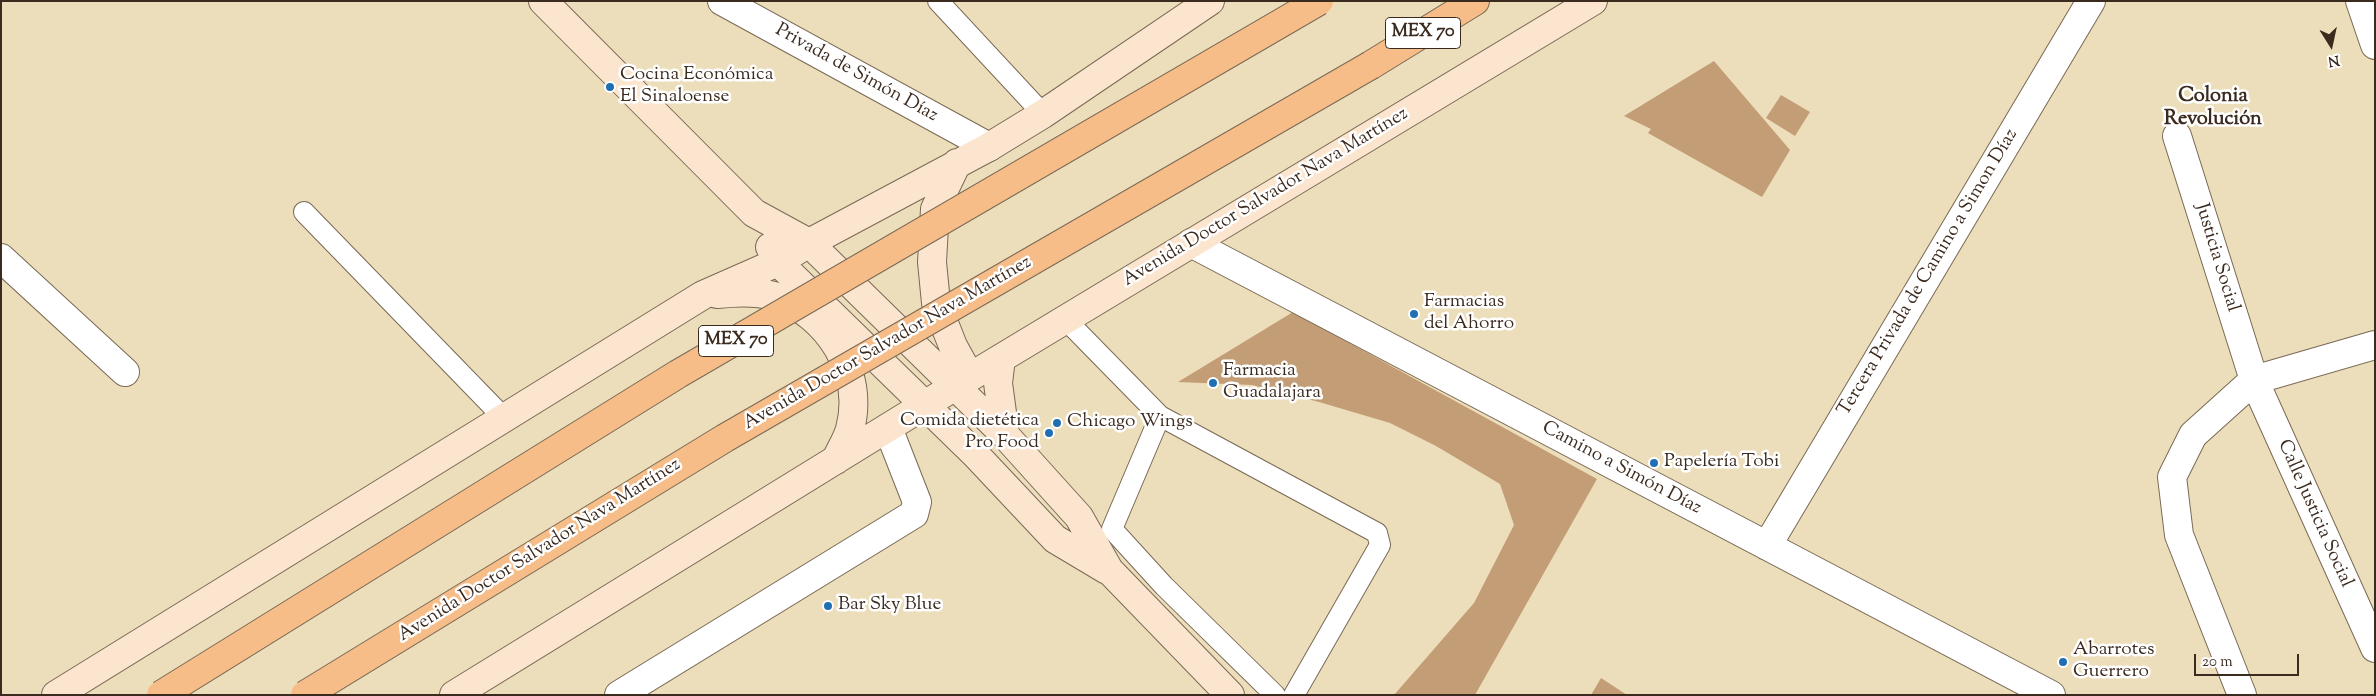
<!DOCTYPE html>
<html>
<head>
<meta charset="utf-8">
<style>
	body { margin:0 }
	#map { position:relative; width:2376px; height:696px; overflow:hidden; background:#eddebb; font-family:"Sorts Mill Goudy",serif }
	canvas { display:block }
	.frame { position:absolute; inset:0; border:2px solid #3b2a1e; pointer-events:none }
	.north { position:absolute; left:2306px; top:20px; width:50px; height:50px; -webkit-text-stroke:4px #fff; paint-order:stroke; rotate:170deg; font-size:14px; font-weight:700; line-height:20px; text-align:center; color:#3b2a1e }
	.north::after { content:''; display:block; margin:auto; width:18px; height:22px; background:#3b2a1e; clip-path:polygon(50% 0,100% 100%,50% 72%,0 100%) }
	.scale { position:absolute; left:2194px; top:654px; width:105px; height:22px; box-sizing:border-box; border:2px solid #3b2a1e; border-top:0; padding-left:6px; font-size:15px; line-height:18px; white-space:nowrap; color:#3b2a1e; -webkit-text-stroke:4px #fff; paint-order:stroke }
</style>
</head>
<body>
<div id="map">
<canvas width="2376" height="696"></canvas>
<div class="frame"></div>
<div class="north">N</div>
<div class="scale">20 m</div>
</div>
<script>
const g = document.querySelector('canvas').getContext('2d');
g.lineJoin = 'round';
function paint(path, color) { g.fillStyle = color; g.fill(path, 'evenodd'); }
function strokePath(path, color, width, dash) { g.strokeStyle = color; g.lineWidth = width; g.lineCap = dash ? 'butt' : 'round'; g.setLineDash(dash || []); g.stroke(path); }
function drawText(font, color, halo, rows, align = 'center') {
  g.font = font + ' "Sorts Mill Goudy",serif'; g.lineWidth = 5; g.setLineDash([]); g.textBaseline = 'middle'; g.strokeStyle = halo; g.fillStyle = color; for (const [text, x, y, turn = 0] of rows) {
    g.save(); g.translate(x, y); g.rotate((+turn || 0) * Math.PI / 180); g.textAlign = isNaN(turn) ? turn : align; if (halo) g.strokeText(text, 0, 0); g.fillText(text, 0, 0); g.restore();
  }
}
paint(new Path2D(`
	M1714,61L1790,150L1762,197L1648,133L1651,129L1624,116Z
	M1781,95L1810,112L1795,136L1766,118Z
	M1293,312L1597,479L1475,695H1394L1474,603L1514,525L1500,484L1436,446L1390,423L1319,402L1252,385L1178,382Z
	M1601,678L1627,695H1591Z`), '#c39d76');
const lane = new Path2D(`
	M938,1L1043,114
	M304,212L504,418
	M1065,319L1160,416L1377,533L1380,545L1294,695
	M1160,416L1112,529L1164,586L1275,695`);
const street = new Path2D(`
	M722,1L989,147
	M2360,1L2375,45
	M2177,136L2254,380L2375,648
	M1191,243L2051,695
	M1,258L125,372
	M1767,546L2091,1
	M619,695L914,514L917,502L888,428
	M2242,695L2179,535L2172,477L2193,435L2254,380L2375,345`);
const secondary = new Path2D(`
	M543,1L754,213L809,243L1005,435L1079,517L1109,570L1230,695
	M957,163L935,209L932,262L936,303L953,346L970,377
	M770,247L778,262L975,454L1055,539L1107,570
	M717,294C735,292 756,291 774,296C828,314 865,372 850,429C847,440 840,450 836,460
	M1001,358L998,383L1005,435
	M56,695L703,295L778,262L809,243L989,147L1043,114L1210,1
	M454,695L970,377L1593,1`);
const highway = new Path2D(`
	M1371,65L1475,1`);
strokePath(lane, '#796955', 22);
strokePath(street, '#796955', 30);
strokePath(secondary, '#796955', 30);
strokePath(highway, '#796955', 30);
strokePath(lane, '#fff', 20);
strokePath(street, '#fff', 28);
strokePath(secondary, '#fce5cf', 28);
strokePath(highway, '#f7bd88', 28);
const highwayBridge = new Path2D(`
	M161,695L678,374L1319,1
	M305,695L725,438L1371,65`);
strokePath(highwayBridge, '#796955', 30, []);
strokePath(highwayBridge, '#f7bd88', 28);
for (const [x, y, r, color] of [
	[610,87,5,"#1f6fb2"],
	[1414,314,5,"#1f6fb2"],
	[1213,383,5,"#1f6fb2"],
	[1057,423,5,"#1f6fb2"],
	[1049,433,5,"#1f6fb2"],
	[1654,463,5,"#1f6fb2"],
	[828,606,5,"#1f6fb2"],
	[2063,662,5,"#1f6fb2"]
]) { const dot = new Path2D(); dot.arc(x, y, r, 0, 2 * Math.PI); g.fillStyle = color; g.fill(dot); strokePath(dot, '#fff', 2); }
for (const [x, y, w] of [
	[1423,33,75],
	[736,341,75]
]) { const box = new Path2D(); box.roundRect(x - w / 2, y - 15.5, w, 31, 4); g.fillStyle = '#fff'; g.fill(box); strokePath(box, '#3b2a1e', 1); }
drawText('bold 18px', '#3b2a1e', null, [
	["MEX 70",1423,33],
	["MEX 70",736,341]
]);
drawText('19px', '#3b2a1e', '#fff', [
	["Privada de Simón Díaz",856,74,29],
	["Avenida Doctor Salvador Nava Martínez",1266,198,-31],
	["Justicia Social",2216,258,73],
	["Tercera Privada de Camino a Simon Díaz",1929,273,-59],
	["Avenida Doctor Salvador Nava Martínez",888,344,-30],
	["Camino a Simón Díaz",1621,469,28],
	["Calle Justicia Social",2314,514,66],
	["Avenida Doctor Salvador Nava Martínez",540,551,-32]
]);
drawText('19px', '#3b2a1e', '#fff', [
	["Cocina Económica",620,76],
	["El Sinaloense",620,98],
	["Farmacias",1424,303],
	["del Ahorro",1424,325],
	["Farmacia",1223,372],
	["Guadalajara",1223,394],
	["Comida dietética",1039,422,"right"],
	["Pro Food",1039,444,"right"],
	["Chicago Wings",1067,423],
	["Papelería Tobi",1664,463],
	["Bar Sky Blue",838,606],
	["Abarrotes",2073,651],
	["Guerrero",2073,673]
], 'left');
drawText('bold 20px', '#3b2a1e', '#fff', [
	["Colonia",2213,98],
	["Revolución",2213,121]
]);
</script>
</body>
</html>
